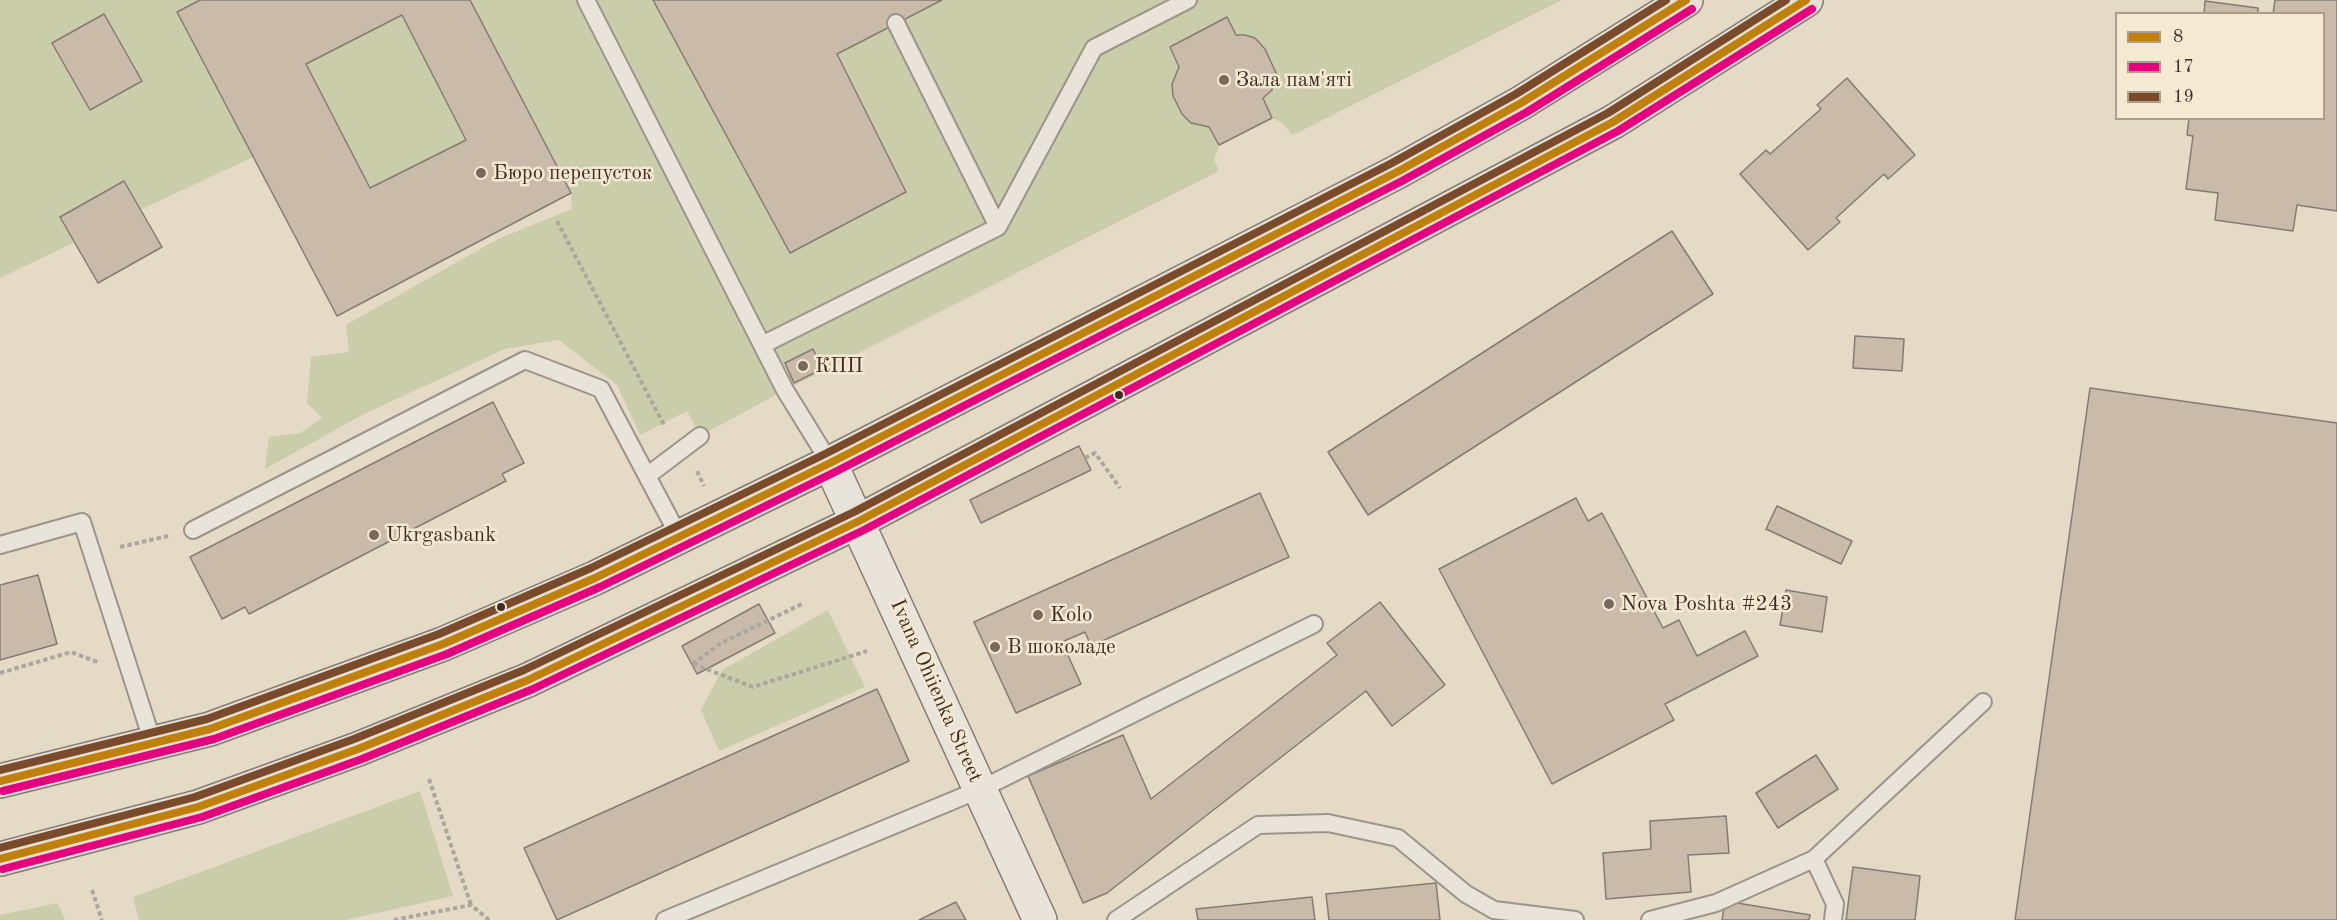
<!DOCTYPE html>
<html>
<head>
<meta charset="utf-8">
<style>
	body { margin:0 }
	#map { position:relative; width:2337px; height:920px; overflow:hidden; background:#e4dac6; font-family:"Old Standard TT",serif }
	canvas { display:block }
	.legend { position:absolute; left:2115px; top:12px; width:210px; height:108px; box-sizing:border-box; background:#f6e9d2; border:2px solid #ac9d8d; margin:0; padding:8px 10px; list-style:none; font-size:18px; color:#3e2c25 }
	.legend li { display:flex; align-items:center; gap:12px; height:30px }
	.legend b { width:30px; border:2px solid #ac9d8d }
</style>
</head>
<body>
<div id="map">
<canvas width="2337" height="920"></canvas>
<ul class="legend">
<li><b style="height:8px;background:#c0810b"></b>8</li>
<li><b style="height:8px;background:#e5007d"></b>17</li>
<li><b style="height:8px;background:#7a4b2a"></b>19</li>
</ul>
</div>
<script>
const g = document.querySelector('canvas').getContext('2d');
g.lineJoin = 'round';
function paint(path, color) { g.fillStyle = color; g.fill(path, 'evenodd'); }
function strokePath(path, color, width, dash) { g.strokeStyle = color; g.lineWidth = width; g.lineCap = dash ? 'butt' : 'round'; g.setLineDash(dash || []); g.stroke(path); }
function drawText(font, color, halo, rows, align = 'center') {
  g.font = font + ' "Old Standard TT",serif'; g.lineWidth = 5; g.setLineDash([]); g.textBaseline = 'middle'; g.strokeStyle = halo; g.fillStyle = color; for (const [text, x, y, turn = 0] of rows) {
    g.save(); g.translate(x, y); g.rotate((+turn || 0) * Math.PI / 180); g.textAlign = isNaN(turn) ? turn : align; if (halo) g.strokeText(text, 0, 0); g.fillText(text, 0, 0); g.restore();
  }
}
paint(new Path2D(`
	M0,0H1562L1293,135L1282,123L1263,113L1224,132L1214,160L1219,171L785,390L700,436L687,411L640,435L617,385L559,340L505,349L364,414L265,469L269,437L300,433L322,418L307,403L311,357L349,352L346,325L498,239L572,209L571,193L337,316L253,157L140,210L123,181L60,217L75,242L0,278Z
	M828,610L865,687L719,751L701,710L722,670Z
	M420,791L453,896L346,920H139L133,897Z
	M58,903L65,920H0V915Z`), '#cacdaa');
const building = new Path2D(`
	M200,0H470L571,193L337,316L177,12ZM402,15L466,140L370,188L306,64Z
	M653,0H942L837,54L906,192L790,253Z
	M2275,0H2337V211L2297,205L2293,231L2215,220L2218,193L2186,189L2193,136L2187,135L2189,118H2324V14H2273Z
	M2205,1L2258,8V14H2204Z
	M104,14L142,81L90,110L52,43Z
	M1227,17L1236,35H1245L1255,38L1265,49L1277,75L1272,90L1263,98L1272,118L1219,145L1209,127L1191,123L1182,114L1173,96L1172,84L1179,67L1170,47Z
	M1847,78L1915,155L1888,179L1884,174L1836,218L1840,222L1808,250L1740,174L1766,150L1770,154L1821,109L1817,105Z
	M124,181L162,247L98,283L60,217Z
	M1672,231L1713,294L1368,515L1328,452Z
	M1855,336L1904,339L1902,371L1853,368Z
	M813,349L822,369L794,383L785,363Z
	M2090,388L2337,423V920H2015Z
	M493,402L524,463L502,474L506,481L249,614L245,607L222,619L190,557Z
	M1079,446L1091,470L981,523L970,500Z
	M1260,493L1289,557L1091,646L1085,632L1062,642L1081,684L1016,713L974,622Z
	M1576,498L1588,521L1602,513L1663,628L1679,620L1697,656L1745,631L1758,656L1665,704L1674,720L1552,784L1439,569Z
	M1777,506L1852,541L1841,564L1766,529Z
	M38,575L57,644L0,660V585Z
	M1786,590L1827,597L1822,632L1780,625Z
	M1380,602L1445,685L1392,726L1366,691L1107,893L1083,903L1028,776L1123,735L1151,799L1337,655L1327,643Z
	M759,604L775,633L697,674L682,646Z
	M877,689L909,761L557,920L524,848Z
	M1816,755L1838,789L1778,828L1756,793Z
	M1726,816L1729,853L1688,855L1691,892L1606,899L1603,853L1651,849L1650,821Z
	M1853,867L1920,876L1915,920H1846Z
	M1436,883L1440,920H1329L1326,894Z
	M1312,897L1315,920H1198L1196,909Z
	M1725,901L1810,915L1809,920H1722Z
	M956,902L966,920H919Z`);
paint(building, '#c9baa9');
strokePath(building, '#847c72', 1.5);
const lane = new Path2D(`
	M586,0L785,390L830,463
	M896,23L998,227
	M762,345L998,227L1094,48L1188,0
	M193,530L525,360L601,389L647,476
	M680,538L647,476L700,436
	M0,545L82,522L153,743
	M1814,859L1835,904L1833,920
	M665,920L981,789L1314,624
	M1116,920L1258,825L1328,823L1398,838L1466,894L1494,910L1575,920
	M1650,920L1716,903L1814,859L1983,702`);
const secondary = new Path2D(`
	M830,463L1040,920`);
const primary = new Path2D(`
	M0,781L210,729L443,644L595,578L830,463L1397,172L1521,103L1686,0
	M0,859L198,807L358,749L528,680L859,521L1613,122L1806,0`);
strokePath(lane, '#9b9488', 20);
strokePath(secondary, '#847c72', 36);
strokePath(primary, '#847c72', 36);
strokePath(new Path2D(`
	M557,221L665,427
	M1085,458L1095,453L1120,488
	M697,471L704,486
	M120,547L168,536
	M693,664L753,687L867,651
	M693,664L721,643L804,603
	M0,673L71,652L100,663
	M429,779L471,905
	M92,890L102,920
	M394,920L471,905L489,920`), '#aca69e', 4, [4.5, 3]);
strokePath(lane, '#e9e4da', 16);
strokePath(secondary, '#e9e4da', 33);
strokePath(primary, '#e6dfd4', 33);
strokePath(new Path2D(`
	M0,781L210,729L443,644L595,578L830,463L1397,172L1521,103L1686,0
	M0,859L198,807L358,749L528,680L859,521L1613,122L1806,0`), '#c0810b', 8);
strokePath(new Path2D(`
	M3,791L214,739L447,654L600,587L835,472L1402,181L1527,112L1692,9
	M3,869L202,817L362,759L533,689L864,530L1618,131L1812,9`), '#e5007d', 8);
strokePath(new Path2D(`
	M0,770L207,719L439,634L591,568L825,454L1392,163L1516,94L1666,0
	M0,848L195,797L354,739L524,670L854,512L1608,113L1786,0`), '#7a4b2a', 8);
for (const [x, y, r, color] of [
	[1224,80,6,"#78695d"],
	[481,173,6,"#78695d"],
	[803,366,6,"#78695d"],
	[1119,395,5,"#3e2c25"],
	[374,535,6,"#78695d"],
	[1609,604,6,"#78695d"],
	[501,607,5,"#3e2c25"],
	[1038,615,6,"#78695d"],
	[995,647,6,"#78695d"]
]) { const dot = new Path2D(); dot.arc(x, y, r, 0, 2 * Math.PI); g.fillStyle = color; g.fill(dot); strokePath(dot, '#f6e9d2', 2); }
drawText('21px', '#3e2c25', '#f6e9d2', [
	["Зала пам'яті",1236,80],
	["Бюро перепусток",493,173],
	["КПП",815,366],
	["Ukrgasbank",386,535],
	["Nova Poshta #243",1621,604],
	["Kolo",1050,615],
	["В шоколаде",1007,647]
], 'left');
drawText('21px', '#3e2c25', '#f6e9d2', [
	["Ivana Ohiienka Street",936,691,66]
]);
</script>
</body>
</html>
